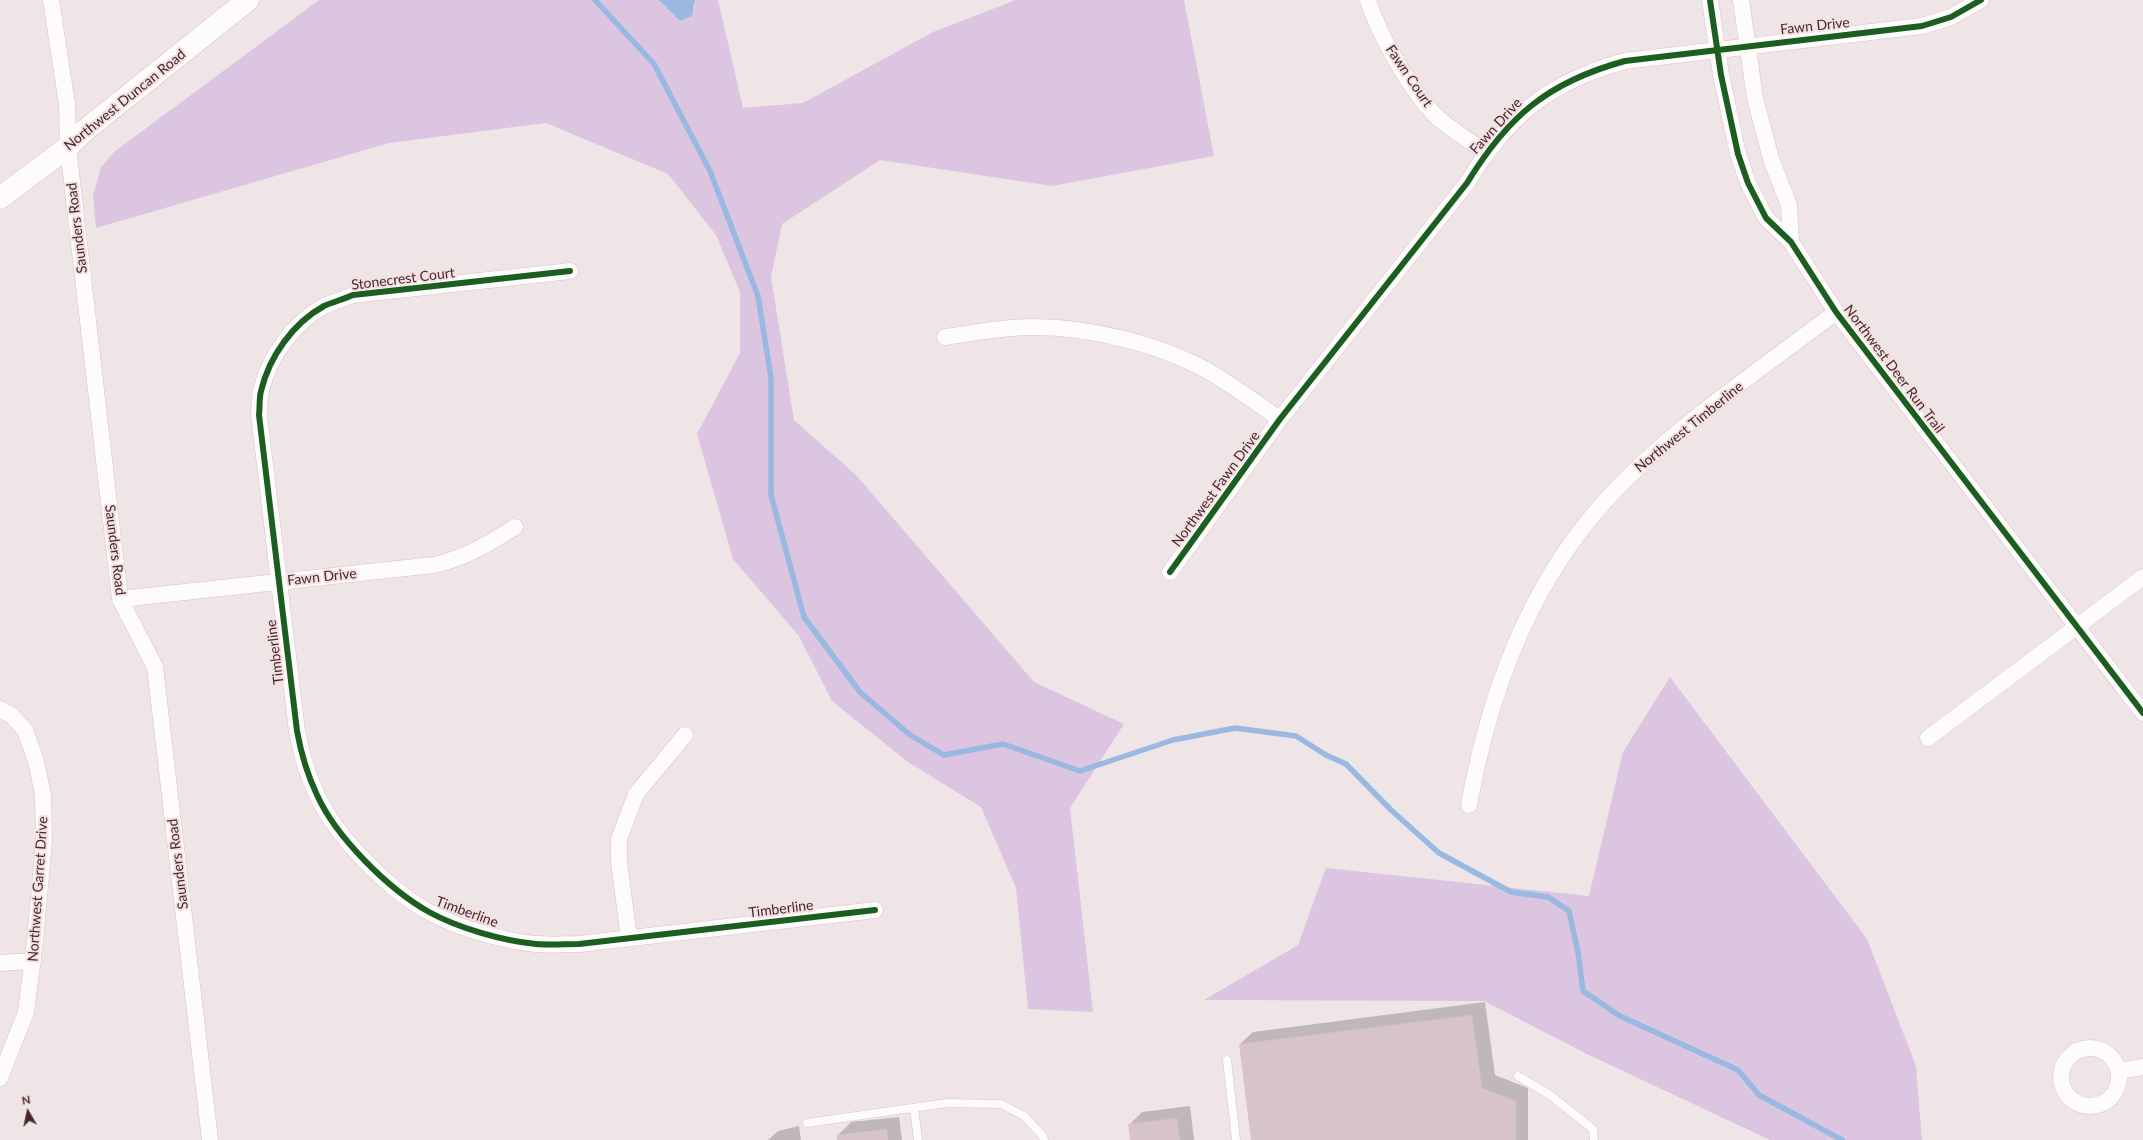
<!DOCTYPE html>
<html>
<head>
<meta charset="utf-8">
<style>
	body { margin:0 }
	#map { position:relative; width:2143px; height:1140px; overflow:hidden; background:#efe5e6; font-family:Lato,sans-serif }
	canvas { display:block }
	.north { position:absolute; left:8px; top:1092px; width:40px; height:40px; -webkit-text-stroke:3px #f3e1e2; paint-order:stroke; rotate:351deg; font-size:11px; font-weight:700; line-height:16px; text-align:center; color:#48272a }
	.north::after { content:''; display:block; margin:auto; width:14px; height:18px; background:#48272a; clip-path:polygon(50% 0,100% 100%,50% 72%,0 100%) }
</style>
</head>
<body>
<div id="map">
<canvas width="2143" height="1140"></canvas>
<div class="north">N</div>
</div>
<script>
const g = document.querySelector('canvas').getContext('2d');
g.lineJoin = 'round';
function paint(path, color) { g.fillStyle = color; g.fill(path, 'evenodd'); }
function strokePath(path, color, width, dash) { g.strokeStyle = color; g.lineWidth = width; g.lineCap = dash ? 'butt' : 'round'; g.setLineDash(dash || []); g.stroke(path); }
function drawText(font, color, halo, rows, align = 'center') {
  g.font = font + ' Lato,sans-serif'; g.lineWidth = 4; g.setLineDash([]); g.textBaseline = 'middle'; g.strokeStyle = halo; g.fillStyle = color; for (const [text, x, y, turn = 0] of rows) {
    g.save(); g.translate(x, y); g.rotate((+turn || 0) * Math.PI / 180); g.textAlign = isNaN(turn) ? turn : align; if (halo) g.strokeText(text, 0, 0); g.fillText(text, 0, 0); g.restore();
  }
}
paint(new Path2D(`
	M319,0H659L680,21L695,7V0H718L743,108L803,103L933,32L1016,0H1184L1214,156L1052,186L880,160L782,224L771,277L794,420L856,475L1034,682L1124,724L1070,808L1093,1012L1028,1009L1016,888L981,807L908,762L832,701L799,636L733,559L697,434L740,353V292L716,235L668,174L546,123L389,143L96,228L93,196L101,167L114,152Z
	M1670,677L1867,939L1916,1066L1922,1140H1770L1587,1054L1484,1001L1204,1000L1298,945L1326,868L1589,896L1623,752Z`), '#dbc5e0');
paint(new Path2D(`
	M659,0H695L692,16L680,21Z`), '#99b8e2');
paint(new Path2D(`
	M1485,1002L1495,1075L1528,1088V1140H1252L1240,1044L1253,1032Z
	M1190,1106L1194,1140H1131L1129,1125L1142,1112Z
	M899,1117L902,1140H838V1135L851,1122Z
	M799,1126L801,1140H768L778,1131Z`), '#0003');
strokePath(new Path2D(`
	M595,0L654,64L710,171L758,296L771,378V495L804,617L860,692L910,735L944,755L1003,744L1080,771L1173,740L1235,728L1296,736L1326,755L1346,764L1391,810L1439,853L1511,892L1548,897L1569,911L1578,952L1583,991L1620,1016L1738,1070L1759,1095L1842,1140`), '#99b8e2', 5.5);
paint(new Path2D(`
	M1472,1015L1482,1088L1516,1101V1140H1251L1239,1044Z
	M1177,1118L1180,1140H1130L1128,1124Z
	M887,1129L888,1140H837V1135Z`), '#d7c3ca');
const lane = new Path2D(`
	M1227,1060L1236,1140
	M1518,1076L1550,1095L1593,1129L1594,1140
	M914,1108L918,1140
	M807,1123L947,1103L1001,1104L1024,1116L1043,1136L1044,1140`);
const street = new Path2D(`
	M51,0L67,104L68,147L120,599L155,667L210,1140
	M1368,0C1379,35 1415,100 1443,122C1456,133 1471,142 1486,152
	M1710,0L1721,75L1738,154L1748,183L1766,218L1791,242L1836,312L2143,713
	M1741,0L1755,98L1771,159L1789,205L1791,242
	M570,271L353,295C344,299 333,302 324,306C293,323 269,357 261,391C259,398 260,407 259,415L297,731C301,753 307,774 317,795C336,837 388,889 429,912C458,928 503,941 536,944C550,945 565,944 579,944L875,910
	M945,337C973,333 1003,327 1032,327C1092,327 1166,345 1218,377C1239,390 1259,405 1280,419
	M1170,572L1280,419L1467,183C1508,116 1548,82 1625,61L1922,26L1951,17L1981,0
	M120,599L434,565C466,558 488,544 515,527
	M0,709L12,716L25,730L36,761L43,795L44,841L35,941L26,1012L0,1078
	M1928,738L2143,577
	M1469,805C1489,694 1530,582 1608,498C1672,428 1760,370 1836,312
	M629,938L619,862V839L636,794L685,735
	M0,963L33,961
	M2061 1077a29 29 0 1 1 58 0a29 29 0 1 1-58 0Z
	M2119,1071L2143,1067`);
const secondary = new Path2D(`
	M0,198L68,147L84,131L248,0`);
strokePath(lane, '#d9c3c5', 9);
strokePath(street, '#d9c3c5', 17);
strokePath(secondary, '#d9c3c5', 23);
strokePath(lane, '#fdfbfb', 8);
strokePath(street, '#fdfbfb', 16);
strokePath(secondary, '#fdfbfb', 22);
strokePath(new Path2D(`
	M1710,0L1721,75L1738,154L1748,183L1766,218L1791,242L1836,312L2143,713
	M570,271L353,295C344,299 333,302 324,306C293,323 269,357 261,391C259,398 260,407 259,415L297,731C301,753 307,774 317,795C336,837 388,889 429,912C458,928 503,941 536,944C550,945 565,944 579,944L875,910
	M1170,572L1280,419L1467,183C1508,116 1548,82 1625,61L1922,26L1951,17L1981,0`), '#1b5e20', 6);
drawText('14px', '#48272a', '#f3e1e2', [
	["Fawn Drive",1815,26,-6],
	["Fawn Court",1409,76,56],
	["Northwest Duncan Road",125,100,-39],
	["Fawn Drive",1496,126,-48],
	["Saunders Road",77,228,-97],
	["Stonecrest Court",403,279,-7],
	["Northwest Deer Run Trail",1894,369,53],
	["Northwest Timberline",1689,427,-39],
	["Northwest Fawn Drive",1216,489,-54],
	["Saunders Road",115,550,83],
	["Fawn Drive",322,577,-6],
	["Timberline",275,652,-97],
	["Saunders Road",178,864,-97],
	["Northwest Garret Drive",38,889,-86],
	["Timberline",781,909,-7],
	["Timberline",467,912,20]
]);
</script>
</body>
</html>
